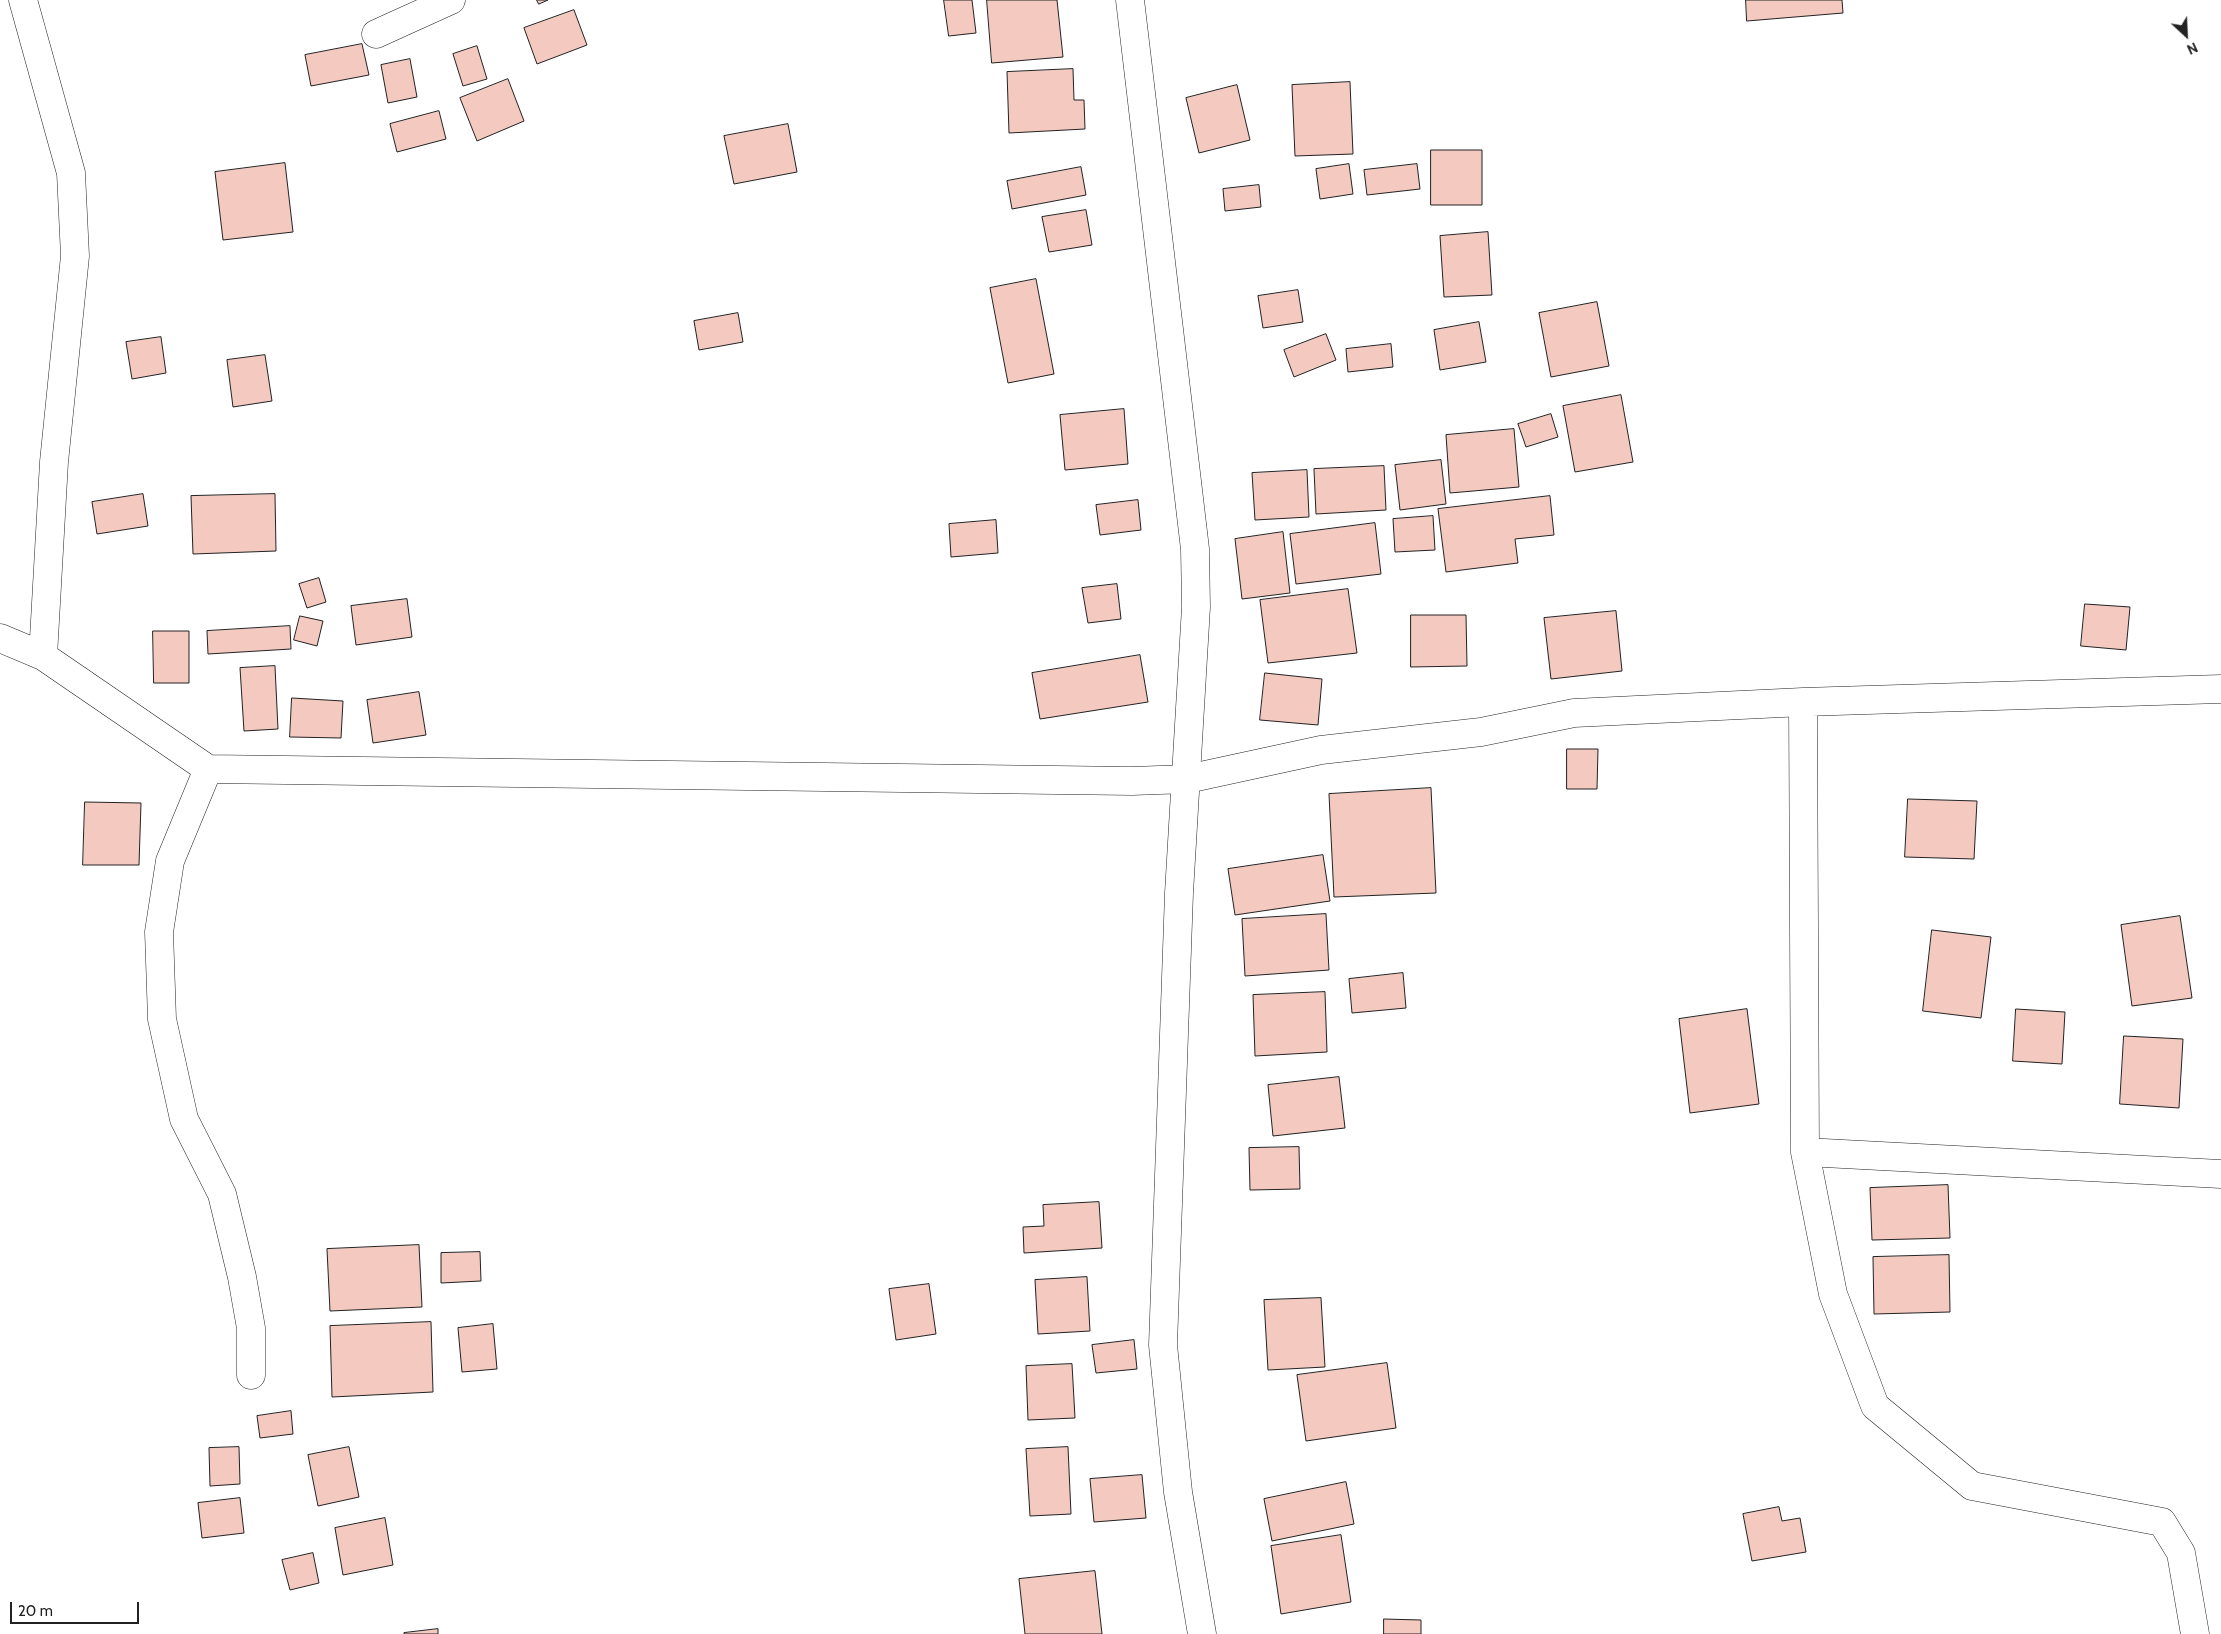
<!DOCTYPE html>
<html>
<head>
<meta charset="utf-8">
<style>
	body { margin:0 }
	#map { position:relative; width:2221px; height:1634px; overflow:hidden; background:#fff; font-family:Cabin,sans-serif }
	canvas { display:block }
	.north { position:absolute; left:2161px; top:10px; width:50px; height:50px; -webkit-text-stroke:4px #fff; paint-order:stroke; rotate:155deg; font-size:14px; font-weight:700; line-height:20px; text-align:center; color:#222 }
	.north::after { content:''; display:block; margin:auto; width:18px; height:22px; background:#222; clip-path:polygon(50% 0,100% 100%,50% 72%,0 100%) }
	.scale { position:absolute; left:10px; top:1602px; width:129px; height:22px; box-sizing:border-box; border:2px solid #222; border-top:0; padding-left:6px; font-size:15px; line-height:18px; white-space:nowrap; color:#222; -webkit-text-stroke:4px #fff; paint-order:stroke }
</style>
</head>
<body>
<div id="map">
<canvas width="2221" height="1634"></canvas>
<div class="north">N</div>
<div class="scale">20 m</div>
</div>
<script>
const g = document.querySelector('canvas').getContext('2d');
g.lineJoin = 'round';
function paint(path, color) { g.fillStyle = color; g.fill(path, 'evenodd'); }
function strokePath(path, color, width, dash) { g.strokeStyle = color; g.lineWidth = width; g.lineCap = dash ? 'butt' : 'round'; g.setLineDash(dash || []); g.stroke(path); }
const building = new Path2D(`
	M537,0H548L539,4Z
	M944,0H972L976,33L949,36Z
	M987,0H1057L1063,57L992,63Z
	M1746,0H1842L1843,13L1747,21Z
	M574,10L587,45L537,64L524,28Z
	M362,44L369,75L311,86L305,55Z
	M477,46L487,79L463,86L453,54Z
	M410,59L417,97L388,103L381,65Z
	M1073,69L1074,100H1084L1085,129L1009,133L1007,72Z
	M508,79L524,121L477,141L460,98Z
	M1350,82L1353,154L1295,156L1292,85Z
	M1237,85L1250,140L1199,153L1186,98Z
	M439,111L446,139L397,152L390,124Z
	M788,124L797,172L734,184L724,136Z
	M1431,150H1482V205H1431Z
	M285,163L293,232L223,240L215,172Z
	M1349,164L1353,194L1320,199L1316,169Z
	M1417,164L1420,189L1367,195L1364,170Z
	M1081,167L1086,195L1012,209L1007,181Z
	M1259,185L1261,207L1225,211L1223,189Z
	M1086,210L1092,245L1049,252L1042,217Z
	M1488,232L1492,295L1444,297L1440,236Z
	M1036,279L1054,374L1008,383L990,288Z
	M1298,290L1303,322L1263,328L1258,296Z
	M1597,302L1609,366L1551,377L1539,313Z
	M738,313L743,342L699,350L694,321Z
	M1479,322L1486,362L1440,370L1434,330Z
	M1326,334L1336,360L1294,377L1284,350Z
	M161,337L166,373L132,379L126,342Z
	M1391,344L1393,367L1348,372L1346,349Z
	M265,355L272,401L233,407L227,360Z
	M1621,395L1633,462L1575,472L1563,406Z
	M1124,409L1128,464L1065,470L1060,415Z
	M1551,414L1558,437L1526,447L1518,424Z
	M1514,429L1519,487L1450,493L1446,435Z
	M1441,460L1446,504L1400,510L1395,465Z
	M1384,466L1386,510L1316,514L1314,469Z
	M1307,470L1309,517L1255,520L1252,473Z
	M143,494L148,526L97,534L92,502Z
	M275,494L276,551L193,554L191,496Z
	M1550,496L1554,535L1515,539L1518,563L1446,572L1438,509Z
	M1138,500L1141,530L1100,535L1096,505Z
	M1433,516L1435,550L1395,552L1393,519Z
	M996,520L998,553L951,557L949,524Z
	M1375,523L1381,574L1296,584L1290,534Z
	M1283,532L1290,593L1242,599L1235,539Z
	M319,578L326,602L307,608L299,584Z
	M1117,584L1121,619L1088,623L1082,588Z
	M1348,589L1357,653L1268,663L1260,600Z
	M407,599L412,637L356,645L351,606Z
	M2085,604L2130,607L2126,650L2081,646Z
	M1616,611L1622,671L1551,679L1544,618Z
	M1411,615H1466L1467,666L1411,667Z
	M300,616L323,621L317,646L294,640Z
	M290,626L291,649L208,654L207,631Z
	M153,631H189V683H154Z
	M1140,655L1148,702L1040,719L1032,673Z
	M275,666L278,729L244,731L240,668Z
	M1265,673L1322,679L1318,725L1260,720Z
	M419,692L426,735L373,743L367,700Z
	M292,698L343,701L341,738L290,737Z
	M1567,749H1598L1597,789H1567Z
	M1431,788L1436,893L1334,897L1329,794Z
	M1908,799L1977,801L1974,859L1905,857Z
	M85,802L141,803L139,865H83Z
	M1323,855L1330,901L1235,915L1228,869Z
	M1326,914L1329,970L1245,976L1242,919Z
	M2180,916L2192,998L2132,1006L2121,925Z
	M1932,930L1991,937L1981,1018L1923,1011Z
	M1403,973L1406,1008L1352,1013L1349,979Z
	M1325,992L1327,1052L1255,1056L1253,995Z
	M1747,1009L1759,1104L1690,1113L1679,1019Z
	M2016,1009L2065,1012L2062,1064L2013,1061Z
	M2124,1036L2183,1039L2179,1108L2120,1104Z
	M1339,1077L1345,1128L1273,1136L1268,1085Z
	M1299,1147L1300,1189L1250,1190L1249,1148Z
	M1948,1185L1950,1238L1872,1240L1870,1188Z
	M1099,1202L1102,1248L1024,1253L1023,1227L1044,1226L1043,1205Z
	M419,1245L422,1307L330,1311L327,1249Z
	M480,1252L481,1281L441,1283V1253Z
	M1949,1255L1950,1312L1874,1314L1873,1257Z
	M1087,1277L1090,1331L1038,1334L1035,1280Z
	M929,1284L936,1334L896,1340L889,1289Z
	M1321,1298L1325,1367L1268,1370L1264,1300Z
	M431,1322L433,1392L332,1397L330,1326Z
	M493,1324L497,1369L462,1372L458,1328Z
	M1134,1340L1137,1369L1096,1373L1092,1345Z
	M1387,1363L1396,1428L1306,1441L1297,1375Z
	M1072,1364L1075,1418L1028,1420L1026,1366Z
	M291,1411L293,1434L260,1438L257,1416Z
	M239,1447L240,1484L210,1486L209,1448Z
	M349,1447L359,1497L318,1506L308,1455Z
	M1068,1447L1071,1514L1030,1516L1026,1449Z
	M1142,1475L1146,1518L1094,1522L1090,1479Z
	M1346,1482L1354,1524L1272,1541L1264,1499Z
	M240,1498L244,1533L202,1538L198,1503Z
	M1779,1507L1782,1521L1800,1518L1806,1552L1752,1561L1743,1514Z
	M385,1518L393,1565L343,1575L335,1528Z
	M1341,1535L1351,1602L1281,1614L1271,1546Z
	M313,1553L319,1583L290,1590L282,1560Z
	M1095,1571L1102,1634H1025L1019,1579Z
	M1384,1619L1421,1620V1634H1384Z
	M438,1629V1634H404V1633Z`);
paint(building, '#f3c9c0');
strokePath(building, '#222', 1);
const minor = new Path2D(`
	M23,0L71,173L75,256L54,462L43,656
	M1130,0L1195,549L1196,607L1179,893L1163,1345L1178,1492L1202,1634
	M376,34L451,0
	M0,638L43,656L208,769L1132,781L1187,779L1321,750L1481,732L1574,713L1803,702L2221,689
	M1803,702L1805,1152L1833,1294L1875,1406L1972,1486L2162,1522L2181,1553L2195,1634
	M208,769L170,861L159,932L162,1019L184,1119L222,1194L242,1277L251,1328V1375
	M1805,1152L2221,1174`);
strokePath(minor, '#222', 29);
strokePath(minor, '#fff', 28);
</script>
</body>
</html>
